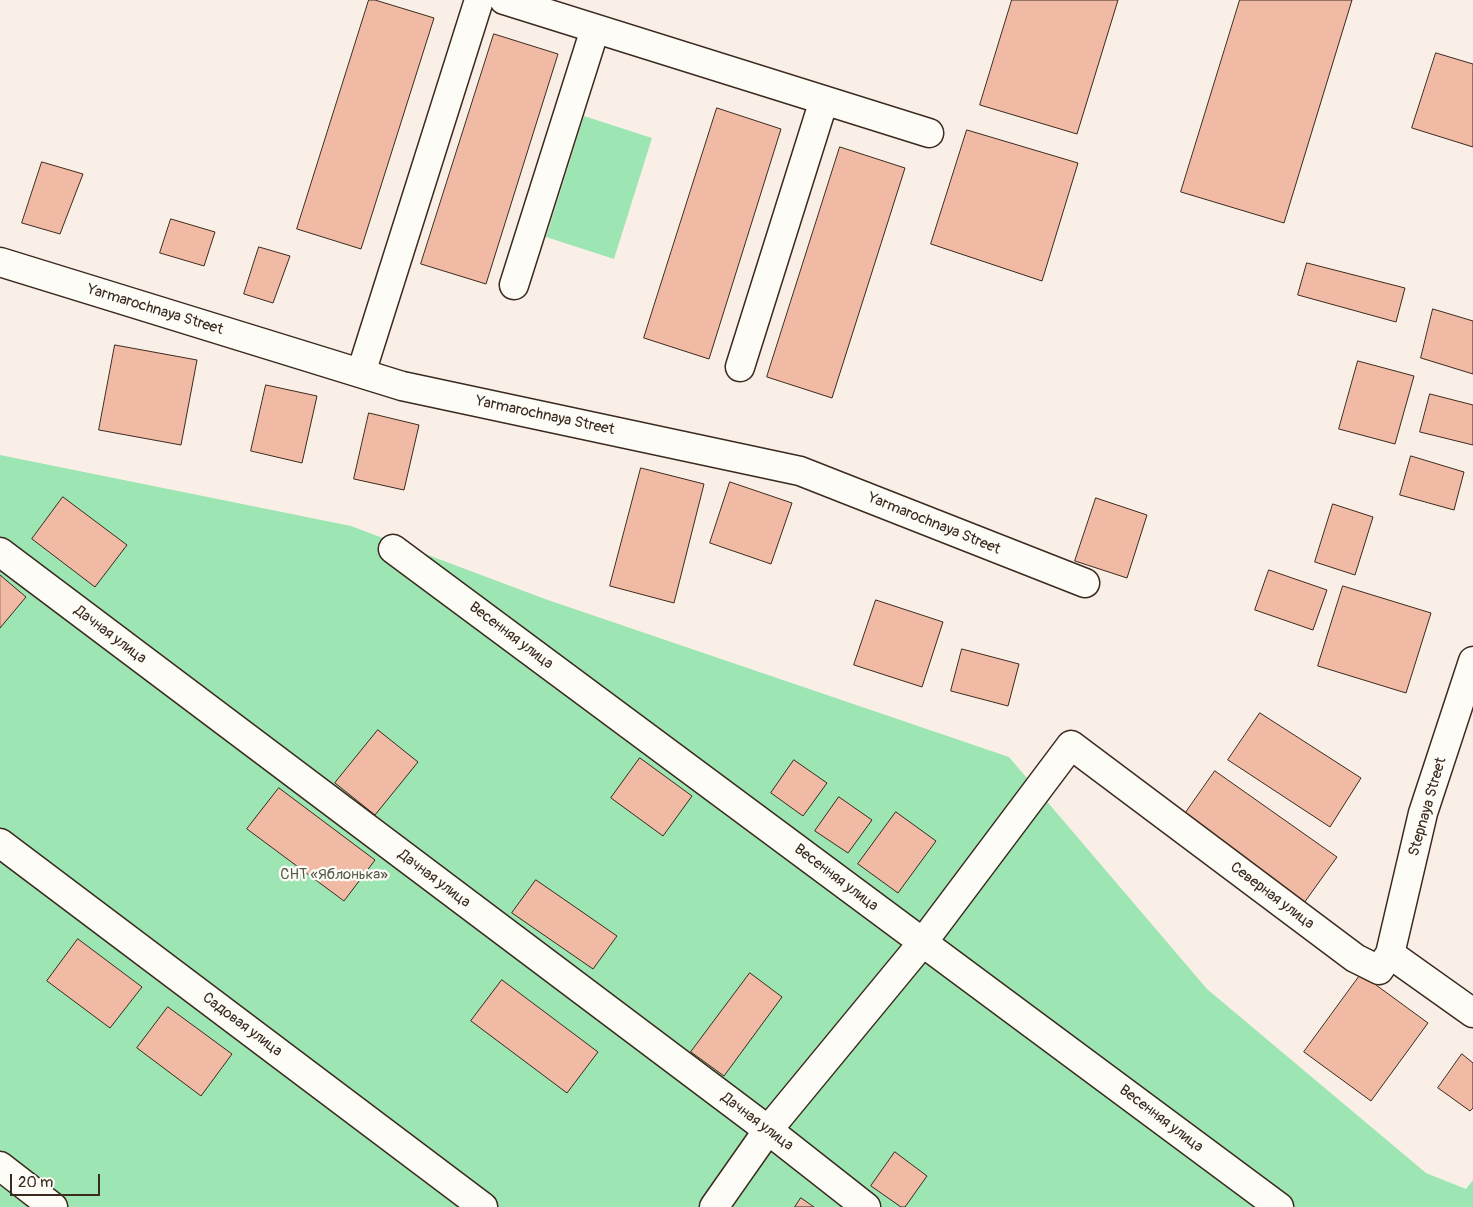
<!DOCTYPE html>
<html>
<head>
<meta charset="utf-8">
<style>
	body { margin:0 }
	#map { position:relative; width:1473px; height:1207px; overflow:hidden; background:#faefe6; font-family:Pangolin,sans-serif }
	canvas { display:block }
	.scale { position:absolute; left:10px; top:1174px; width:90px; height:22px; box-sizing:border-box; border:2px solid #3b2a1e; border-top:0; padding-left:6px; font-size:15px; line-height:18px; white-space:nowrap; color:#3b2a1e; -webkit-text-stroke:4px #fdfcf7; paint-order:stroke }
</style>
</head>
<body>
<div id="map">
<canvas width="1473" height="1207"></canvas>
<div class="scale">20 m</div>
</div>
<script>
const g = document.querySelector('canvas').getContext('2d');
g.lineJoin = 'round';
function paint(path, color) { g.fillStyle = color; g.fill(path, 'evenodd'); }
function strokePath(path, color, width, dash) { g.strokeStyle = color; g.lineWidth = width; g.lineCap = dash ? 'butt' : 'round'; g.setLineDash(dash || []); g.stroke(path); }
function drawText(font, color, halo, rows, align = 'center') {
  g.font = font + ' Pangolin,sans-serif'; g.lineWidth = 4.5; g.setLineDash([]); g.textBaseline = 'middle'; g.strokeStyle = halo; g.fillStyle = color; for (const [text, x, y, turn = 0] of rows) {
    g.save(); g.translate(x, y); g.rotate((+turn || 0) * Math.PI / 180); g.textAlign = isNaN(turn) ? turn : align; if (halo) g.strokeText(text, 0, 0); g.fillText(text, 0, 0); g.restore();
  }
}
paint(new Path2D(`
	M584,116L652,138L614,259L546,237Z
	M0,455L351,526L545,599L1009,757L1207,989L1426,1173L1466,1189L1473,1180V1207H0Z`), '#9de6b4');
const building = new Path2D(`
	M369,0H375L434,18L361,249L297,229Z
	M1012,0H1118L1077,134L980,105Z
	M1240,0H1352L1284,223L1181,192Z
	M494,34L558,54L486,284L421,264Z
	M1436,53L1473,64V147L1412,128Z
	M717,108L781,129L709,359L644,338Z
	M967,130L1078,163L1042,281L931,244Z
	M840,147L905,168L832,398L767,377Z
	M42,162L83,174L60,234L22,223Z
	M171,219L215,232L204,266L160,253Z
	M259,247L290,256L273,303L244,294Z
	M1307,263L1405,288L1396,322L1298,295Z
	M1433,309L1473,321V374L1421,358Z
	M115,345L197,360L181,445L99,430Z
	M1358,361L1414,376L1395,444L1339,429Z
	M266,385L317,396L302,463L251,451Z
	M1430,394L1473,405V445L1420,432Z
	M369,413L419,425L404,490L354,479Z
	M1411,456L1464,472L1454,510L1400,495Z
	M641,468L704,484L674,603L610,586Z
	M730,482L792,503L771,564L710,543Z
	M63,497L127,545L95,587L32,539Z
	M1096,498L1147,515L1127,578L1075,561Z
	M1333,504L1373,517L1355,575L1315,562Z
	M1269,570L1327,590L1313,630L1255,610Z
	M0,575L26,597L0,628Z
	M1343,586L1431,613L1406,693L1318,666Z
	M876,600L943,622L922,687L854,665Z
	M962,649L1019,664L1008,706L951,691Z
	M1260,713L1361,778L1330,827L1228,760Z
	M378,730L418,762L375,815L335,783Z
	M640,758L692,796L663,836L611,798Z
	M794,760L827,783L803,816L771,793Z
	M1215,771L1337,857L1304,903L1182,818Z
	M279,788L375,860L344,901L247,829Z
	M839,797L872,820L848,853L815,831Z
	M896,812L936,841L898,893L858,864Z
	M536,880L617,936L593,969L512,913Z
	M78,939L142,987L110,1028L47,981Z
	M750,973L782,997L724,1076L691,1052Z
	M1361,974L1428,1023L1371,1101L1304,1052Z
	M502,980L598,1052L567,1093L471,1021Z
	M168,1007L232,1054L201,1096L137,1048Z
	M1462,1054L1473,1063V1108L1470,1111L1438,1088Z
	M895,1152L927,1176L905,1207H901L871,1186Z
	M801,1198L814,1207H795Z`);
paint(building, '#f0baa4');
strokePath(building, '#3b2a1e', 1);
const minor = new Path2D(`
	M504,0L929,133
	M0,262L402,386L800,471L1085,583
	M514,285L595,29
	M740,367L824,100
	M361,373L479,0
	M393,549L1279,1207
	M0,552L768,1130L866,1207
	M0,843L483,1207
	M1390,954L1423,813L1473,661
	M0,1166L53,1207
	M714,1207L768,1130L923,942L1071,745L1355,958L1379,970L1390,954L1473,1013`);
strokePath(minor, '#3b2a1e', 31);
strokePath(minor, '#fdfcf7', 28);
drawText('15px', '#3b2a1e', '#fdfcf7', [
	["Yarmarochnaya Street",155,310,17],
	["Yarmarochnaya Street",545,416,12],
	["Yarmarochnaya Street",934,524,22],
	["Дачная улица",110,635,37],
	["Весенняя улица",511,636,37],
	["Stepnaya Street",1428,807,-74],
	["Весенняя улица",836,878,37],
	["Дачная улица",434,879,37],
	["Северная улица",1272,896,37],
	["Садовая улица",242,1025,37],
	["Весенняя улица",1161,1119,37],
	["Дачная улица",757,1122,37]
]);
drawText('15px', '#545944', '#fdfcf7', [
	["СНТ «Яблонька»",334,875]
]);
</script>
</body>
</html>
